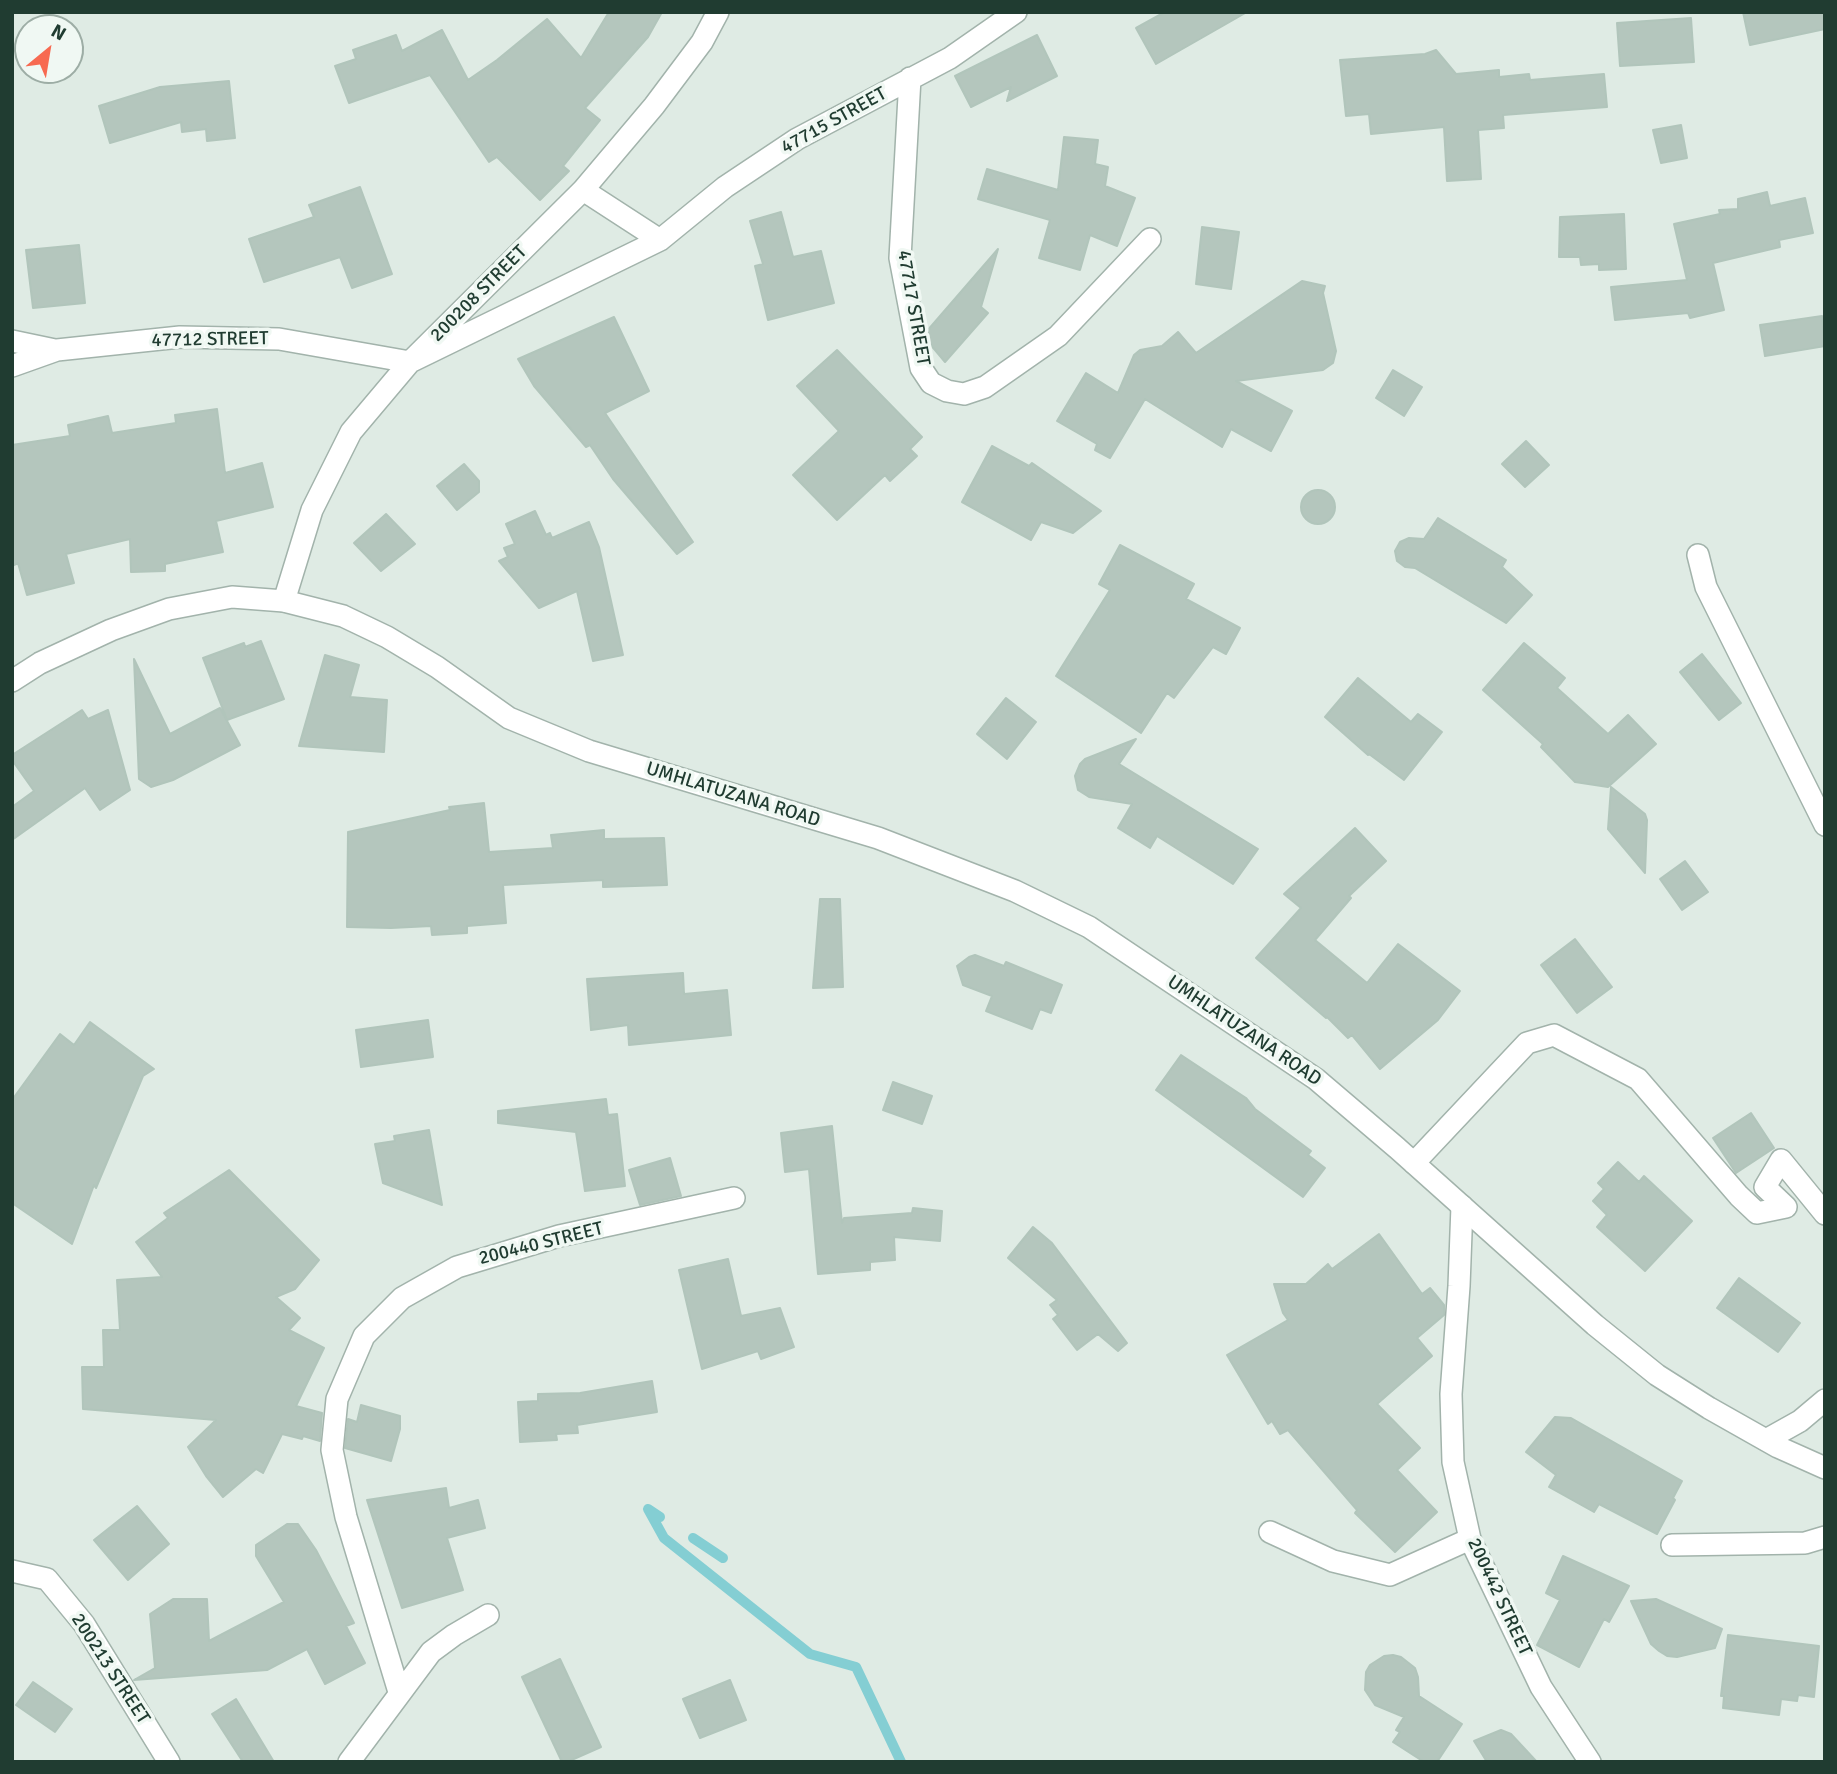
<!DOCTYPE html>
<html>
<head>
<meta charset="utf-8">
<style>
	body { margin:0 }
	#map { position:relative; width:1837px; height:1774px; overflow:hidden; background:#dfebe4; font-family:Signika,sans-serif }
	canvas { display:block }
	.frame { position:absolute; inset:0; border:14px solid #203c31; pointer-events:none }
	.north { position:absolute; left:14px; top:14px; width:70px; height:70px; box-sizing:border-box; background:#f0f8f3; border:2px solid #9dada5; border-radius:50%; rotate:30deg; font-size:19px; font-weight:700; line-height:28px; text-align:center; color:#203c31 }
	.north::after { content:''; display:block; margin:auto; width:24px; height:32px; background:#f76a51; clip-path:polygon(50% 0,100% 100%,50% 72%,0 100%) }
</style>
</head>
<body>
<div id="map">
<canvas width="1837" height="1774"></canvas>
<div class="frame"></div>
<div class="north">N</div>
</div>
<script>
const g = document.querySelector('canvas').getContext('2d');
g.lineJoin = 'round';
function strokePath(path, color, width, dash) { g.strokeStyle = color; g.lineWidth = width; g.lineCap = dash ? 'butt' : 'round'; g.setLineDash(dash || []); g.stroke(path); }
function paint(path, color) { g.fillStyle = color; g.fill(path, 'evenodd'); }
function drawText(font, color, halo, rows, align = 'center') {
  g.font = font + ' Signika,sans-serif'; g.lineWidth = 7; g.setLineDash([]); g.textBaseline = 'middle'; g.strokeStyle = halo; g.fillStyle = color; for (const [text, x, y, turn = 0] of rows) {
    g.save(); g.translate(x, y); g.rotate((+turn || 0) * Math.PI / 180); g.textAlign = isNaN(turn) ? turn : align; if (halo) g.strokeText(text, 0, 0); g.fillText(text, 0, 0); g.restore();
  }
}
strokePath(new Path2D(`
	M660,1517L648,1509L664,1538L810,1654L856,1667L901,1762
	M693,1538L723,1558`), '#84ced3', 10);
const building = new Path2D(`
	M609,12H662L648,37L585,108L600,120L563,166L569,171L540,200L497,157L489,162L430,75L349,103L335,66L356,59L353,50L396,35L402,51L442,30L468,80L497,60L547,19L581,58Z
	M1165,12H1247L1156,64L1136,28Z
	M1743,12H1825V29L1750,45Z
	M1691,18L1694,62L1620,66L1617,23Z
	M1037,35L1057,76L1007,101L1011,87L971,107L955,76Z
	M1436,50L1456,74L1499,70V77L1529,74L1530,80L1604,74L1607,107L1503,115L1504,128L1478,130L1481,179L1447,181L1444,127L1371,134L1369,114L1346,116L1340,60L1425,54Z
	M229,81L235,138L207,141L206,129L182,132L181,122L110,143L99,106L160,87Z
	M1681,125L1687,158L1661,163L1653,130Z
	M1064,137L1098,140L1095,164L1108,167L1105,186L1135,198L1117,246L1090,235L1080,270L1039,258L1050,220L978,199L987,169L1058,190Z
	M360,187L392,274L352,288L340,257L264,282L249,239L314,217L309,205Z
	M1767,192L1770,206L1805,198L1813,233L1779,240L1780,247L1713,263L1724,310L1690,318L1688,313L1615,320L1611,287L1687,280L1674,224L1720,214L1719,210L1738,209V199Z
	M781,212L793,257L821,251L834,303L768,320L755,266L763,264L750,221Z
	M1624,214L1626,269L1599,270V264L1581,265L1580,257H1559L1560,217Z
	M1202,227L1239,232L1231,289L1196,284Z
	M79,245L85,303L33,308L26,250Z
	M998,249L981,307L988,313L945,362L930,344L927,331Z
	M1302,281L1325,286L1323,293L1336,351L1333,363L1323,370L1236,381L1292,411L1271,451L1231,429L1222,447L1145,399L1110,458L1095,450L1097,444L1057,421L1086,373L1118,393L1134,355L1140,350L1162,346L1178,332L1196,353Z
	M1822,316L1825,346L1765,356L1760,325Z
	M614,317L649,391L605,413L693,542L677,554L613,479L590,445L586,447L534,386L518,359Z
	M837,350L922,437L910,449L917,456L890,481L885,475L837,520L793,475L839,431L797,386Z
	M1393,370L1422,387L1404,416L1376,398Z
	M217,409L225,473L262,463L273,507L216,521L223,552L165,564V571L131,572L130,539L66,554L74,583L27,595L18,563L12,566V445L70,436L68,425L108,416L112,433L176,423L175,415Z
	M1526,441L1549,465L1525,487L1502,464Z
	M992,446L1029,466L1032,463L1101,511L1073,533L1041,522L1031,540L962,502Z
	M464,464L479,481V492L457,510L437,486Z
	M1301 507a17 17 0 1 1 34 0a17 17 0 1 1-34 0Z
	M535,511L546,535L550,533L552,538L589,522L599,547L623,655L593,661L577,591L539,608L499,561L508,557L504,548L515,544L506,524Z
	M386,514L415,544L381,571L354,543Z
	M1438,518L1506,560L1502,567L1532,595L1506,623L1415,568L1405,567L1397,561L1395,551L1400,542L1409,538L1424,539Z
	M1120,545L1194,584L1186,599L1240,628L1226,654L1213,647L1174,698L1167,693L1141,733L1056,676L1110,590L1099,584Z
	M261,641L284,699L227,720L203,658L244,643L245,647Z
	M1524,643L1565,678L1557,688L1608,734L1628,715L1656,744L1608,787L1575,782L1541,747L1543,744L1483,690Z
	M1702,654L1741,703L1719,720L1680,672Z
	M325,655L359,665L350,697L387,700L384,752L299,746Z
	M134,659L170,734L220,708L240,745L173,780L151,787L139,779Z
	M1358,678L1411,722L1418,714L1442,732L1404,780L1369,754L1368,755L1325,717Z
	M1006,698L1036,722L1007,759L977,734Z
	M82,710L88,719L108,710L130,790L100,810L85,788L12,840V807L34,791L12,760V755Z
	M1136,739L1119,764L1258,849L1233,884L1157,836L1150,848L1118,828L1132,804L1089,797L1078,790L1075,776L1080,764L1085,759Z
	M1611,787L1645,814L1647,820L1645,873L1608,829Z
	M484,803L489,852L553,848L551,835L604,830V839L664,838L667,885L603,887V880L503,885L506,923L467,926V933L432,935L431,926L391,928L347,927L348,832L450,810L449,807Z
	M1355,828L1386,861L1349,896L1351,898L1315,940L1367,983L1398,944L1460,991L1438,1020L1380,1069L1352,1035L1348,1038L1327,1017L1326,1018L1256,958L1301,908L1284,894Z
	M1685,861L1708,892L1682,910L1660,879Z
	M820,899H840L843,987L813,988Z
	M1575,939L1612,987L1577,1013L1541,965Z
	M975,955L1004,966L1006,962L1062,985L1051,1013L1040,1009L1032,1029L986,1011L992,996L963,985L957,966L969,957Z
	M683,973L684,994L727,990L731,1035L629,1045L628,1025L591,1030L587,979Z
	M428,1020L433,1057L361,1067L356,1030Z
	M90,1022L154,1069L143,1076L96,1188L94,1185L72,1244L12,1203V1100L60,1034L74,1045Z
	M1181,1055L1246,1098L1255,1109L1311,1151L1308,1155L1325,1168L1303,1197L1156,1090Z
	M893,1082L932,1096L922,1124L883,1110Z
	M606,1099L608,1115L617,1114L625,1186L585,1191L576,1132L498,1123V1111Z
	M1751,1113L1774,1148L1736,1173L1713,1138Z
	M832,1126L842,1223L844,1218L912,1213L913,1208L942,1211L940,1241L894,1237L895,1260L870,1262V1270L818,1274L809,1169L785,1172L781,1133Z
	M429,1130L442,1205L383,1183L375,1144L395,1141L394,1136Z
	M670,1158L681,1196L640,1205L629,1170Z
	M1618,1162L1639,1182L1644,1176L1692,1221L1645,1271L1597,1227L1607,1215L1593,1201L1604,1189L1598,1183Z
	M229,1170L319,1260L295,1289L276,1297L300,1318L289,1330L324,1348L296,1406L322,1413L320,1441L303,1436L302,1439L282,1434L263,1473L256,1469L223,1497L206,1476L188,1447L216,1420L83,1409L82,1367H104L103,1330H120L117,1280L162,1277L136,1242L168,1218L164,1213Z
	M1033,1227L1052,1243L1127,1343L1118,1351L1098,1334L1077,1350L1053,1319L1058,1315L1050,1305L1057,1300L1008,1258Z
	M1379,1234L1422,1294L1430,1288L1444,1305V1315L1417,1338L1432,1356L1377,1404L1420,1448L1397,1470L1437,1512L1395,1552L1355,1513L1357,1510L1288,1430L1280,1434L1272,1421L1268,1424L1227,1355L1288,1320L1283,1313L1274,1284H1306L1328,1264L1332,1269Z
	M728,1259L741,1316L780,1308L794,1347L761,1359L758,1351L702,1369L679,1270Z
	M1739,1278L1800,1323L1778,1352L1717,1308Z
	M652,1381L657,1412L577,1425L578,1433L556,1434L557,1440L520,1442L518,1402L538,1401V1394L580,1393Z
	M361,1405L400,1416V1429L391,1461L345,1448L348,1419L357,1422Z
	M1555,1417L1571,1418L1682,1481L1673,1498L1675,1500L1657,1534L1599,1504L1594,1512L1549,1487L1556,1475L1526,1452Z
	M446,1488L449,1508L478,1500L485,1528L447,1538L463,1590L402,1608L367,1500Z
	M137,1506L169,1544L128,1580L94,1540Z
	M287,1524H298L316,1550L354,1623L346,1626L365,1663L325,1684L307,1649L267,1670L134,1680L155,1668L150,1614L173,1599H207L209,1641L284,1602L256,1556V1545Z
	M1563,1556L1629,1586L1609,1622L1604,1619L1579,1667L1537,1645L1560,1600L1546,1593Z
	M1656,1599L1722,1629L1715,1648L1677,1657L1667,1656L1659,1651L1651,1644L1631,1601Z
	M1728,1635L1819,1646L1814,1697L1798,1695L1797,1701L1781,1699L1779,1715L1723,1708L1724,1696H1721Z
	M1393,1655L1401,1657L1415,1668L1418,1677L1419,1696L1462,1724L1437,1762H1424L1393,1742L1400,1732L1396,1730L1404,1717L1375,1705L1365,1690L1366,1672L1370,1665L1384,1656Z
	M560,1659L601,1747L567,1762H562L522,1677Z
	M730,1680L746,1720L700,1738L683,1699Z
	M33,1682L72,1709L55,1732L16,1705Z
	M236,1699L274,1762H243L212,1714Z
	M1501,1730L1511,1734L1537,1762H1487L1474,1741Z`);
paint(building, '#b4c6bd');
strokePath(building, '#b1c5bb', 2);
const minor = new Path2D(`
	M910,78L900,258L921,368L931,383L947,391L964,394L985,387L1058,336L1150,239
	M583,190L660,240
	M12,341L55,350
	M12,366L57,350L180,337L279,339L410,362L660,240L725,187L797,139L950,58L1016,12
	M1698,555L1706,587L1825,825
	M284,601L312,510L351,432L410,362L583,190L654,106L702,42L718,12
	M1414,1163L1527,1043L1554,1035L1638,1079L1739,1196L1757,1213L1786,1207L1765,1187L1781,1160L1825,1214
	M1462,1206L1459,1286L1451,1394L1453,1462L1470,1539L1541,1687L1590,1762
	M1766,1440L1800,1421L1825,1400
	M1270,1532L1333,1561L1390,1575L1470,1539
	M1672,1545L1805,1543L1825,1537
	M12,1571L47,1579L84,1624L169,1762
	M399,1692L346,1517L332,1450L337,1399L364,1336L402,1298L457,1267L559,1236L734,1198
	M349,1762L431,1652L454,1635L488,1615`);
const tertiary = new Path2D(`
	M12,681L40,663L111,630L169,609L232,597L284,601L343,616L387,637L437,667L509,718L589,751L878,838L1015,891L1089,927L1316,1079L1397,1148L1595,1325L1657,1375L1709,1408L1778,1447L1825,1468`);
strokePath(minor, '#a2b3ab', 24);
strokePath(tertiary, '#a2b3ab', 24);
strokePath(minor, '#fff', 21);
strokePath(tertiary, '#fff', 21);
drawText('19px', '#203c31', '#f0f8f3', [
	["47715 STREET",834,121,-29],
	["200208 STREET",479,294,-45],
	["47717 STREET",913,308,80],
	["47712 STREET",210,340,-1],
	["UMHLATUZANA ROAD",733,795,17],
	["UMHLATUZANA ROAD",1244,1031,34],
	["200440 STREET",541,1244,-14],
	["200442 STREET",1499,1597,65],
	["200213 STREET",110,1669,57]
]);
</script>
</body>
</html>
